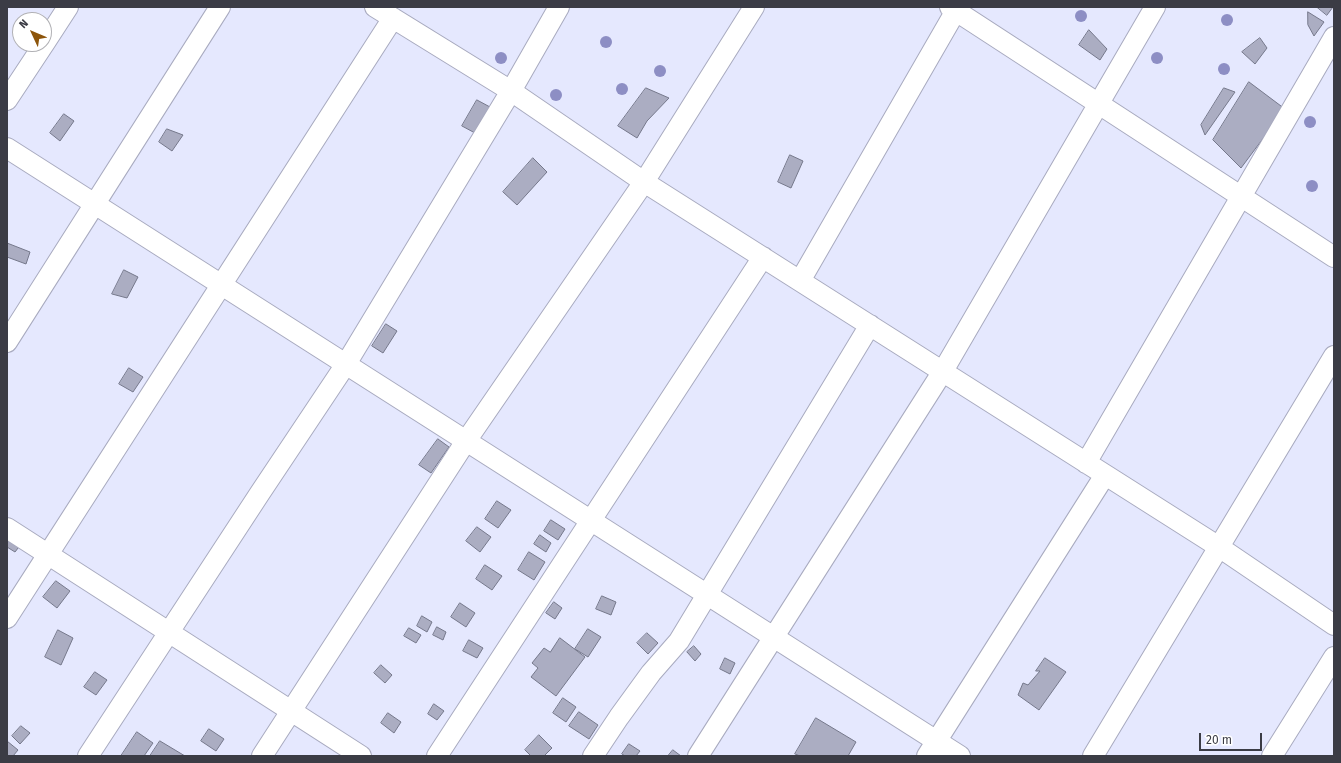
<!DOCTYPE html>
<html>
<head>
<meta charset="utf-8">
<style>
	body { margin:0 }
	#map { position:relative; width:1341px; height:763px; overflow:hidden; background:#e5e8fe; font-family:"Fira Sans",sans-serif }
	canvas { display:block }
	.frame { position:absolute; inset:0; border:8px solid #3b3c45; pointer-events:none }
	.north { position:absolute; left:12px; top:12px; width:40px; height:40px; box-sizing:border-box; background:#fff; border:1px solid #b1b1b5; border-radius:50%; rotate:314deg; font-size:11px; font-weight:700; line-height:16px; text-align:center; color:#3b3c45 }
	.north::after { content:''; display:block; margin:auto; width:14px; height:18px; background:#8d550b; clip-path:polygon(50% 0,100% 100%,50% 72%,0 100%) }
	.scale { position:absolute; left:1199px; top:733px; width:63px; height:18px; box-sizing:border-box; border:2px solid #3b3c45; border-top:0; padding-left:5px; font-size:12px; line-height:14px; white-space:nowrap; color:#3b3c45; -webkit-text-stroke:3px #fff; paint-order:stroke }
</style>
</head>
<body>
<div id="map">
<canvas width="1341" height="763"></canvas>
<div class="frame"></div>
<div class="north">N</div>
<div class="scale">20 m</div>
</div>
<script>
const g = document.querySelector('canvas').getContext('2d');
g.lineJoin = 'round';
function paint(path, color) { g.fillStyle = color; g.fill(path, 'evenodd'); }
function strokePath(path, color, width, dash) { g.strokeStyle = color; g.lineWidth = width; g.lineCap = dash ? 'butt' : 'round'; g.setLineDash(dash || []); g.stroke(path); }
const building = new Path2D(`
	M1317,7H1333L1327,15Z
	M1308,12L1324,22L1314,36L1308,25Z
	M1089,30L1107,49L1100,60L1079,45Z
	M1260,38L1267,48L1255,64L1242,52Z
	M1249,82L1285,109L1241,168L1213,140Z
	M646,88L669,98L647,121L637,138L618,126Z
	M1224,88L1235,92L1205,135L1201,125Z
	M477,100L490,107L475,133L462,126Z
	M64,114L74,121L60,141L50,133Z
	M167,129L183,135L172,151L159,142Z
	M790,155L803,161L791,188L778,182Z
	M533,158L547,172L517,205L503,192Z
	M7,243L30,252L26,264L7,257Z
	M124,270L138,277L127,298L112,294Z
	M386,324L397,331L383,353L372,346Z
	M129,368L143,377L133,392L119,384Z
	M438,439L449,447L431,473L419,465Z
	M497,501L511,510L498,528L485,519Z
	M551,520L565,529L558,540L544,531Z
	M477,527L491,537L480,552L466,541Z
	M7,533L22,543L15,552L7,547Z
	M540,535L551,543L546,552L534,544Z
	M529,552L545,562L534,580L518,570Z
	M485,565L502,576L492,590L476,579Z
	M56,581L70,591L57,608L43,597Z
	M602,596L616,602L611,615L596,609Z
	M554,602L562,608L555,619L546,613Z
	M460,603L475,613L466,627L451,617Z
	M422,616L432,622L427,632L417,626Z
	M437,627L446,632L443,640L433,635Z
	M409,628L421,635L416,643L404,636Z
	M588,629L601,637L588,657L575,649Z
	M58,630L73,638L61,665L45,657Z
	M647,633L658,643L648,654L637,643Z
	M560,638L585,657L556,696L531,677L538,668L532,663L544,648L550,652Z
	M469,640L483,648L477,658L463,651Z
	M694,646L701,654L695,661L687,652Z
	M725,658L735,663L730,674L720,669Z
	M1045,658L1066,672L1039,710L1018,695L1023,683L1028,685L1040,671H1036Z
	M381,665L392,675L385,683L374,673Z
	M95,672L107,680L96,695L84,687Z
	M563,698L576,707L566,722L553,713Z
	M434,704L444,711L437,720L428,714Z
	M579,712L598,725L589,739L569,726Z
	M388,713L401,722L394,733L381,723Z
	M816,718L856,742L848,756H800L795,754Z
	M21,726L30,733L20,744L12,736Z
	M209,729L224,739L216,751L201,741Z
	M137,732L153,743L144,756H121Z
	M539,735L552,748L544,756H531L525,750Z
	M7,741L18,750L13,756H7Z
	M160,741L185,756H150Z
	M629,744L640,751L636,756H625L622,754Z
	M673,750L681,756H668Z`);
paint(building, '#abadc2');
strokePath(building, '#75788b', 1);
const street = new Path2D(`
	M375,7L511,91L644,182L1219,547L1334,625
	M950,7L1334,257
	M44,44L68,7
	M7,100L44,44
	M7,148L960,756
	M800,281L958,7
	M7,342L220,7
	M1086,463L1334,37
	M7,528L361,756
	M7,618L393,18
	M88,756L260,493L346,364L511,91L559,7
	M262,756L466,441L644,182L754,7
	M437,756L763,257
	M593,756L619,717L651,673L679,641L870,325
	M698,756L943,371L1155,7
	M927,756L1105,475
	M1093,756L1334,356
	M1272,756L1334,657`);
strokePath(street, '#a8aabf', 22);
strokePath(street, '#fff', 20);
g.fillStyle = '#8d8ec4';
for (const [x, y] of [
	[1081,16],
	[1227,20],
	[606,42],
	[501,58],
	[1157,58],
	[1224,69],
	[660,71],
	[622,89],
	[556,95],
	[1310,122],
	[1312,186]
]) { g.beginPath(); g.arc(x, y, 6, 0, 2 * Math.PI); g.fill(); }
</script>
</body>
</html>
